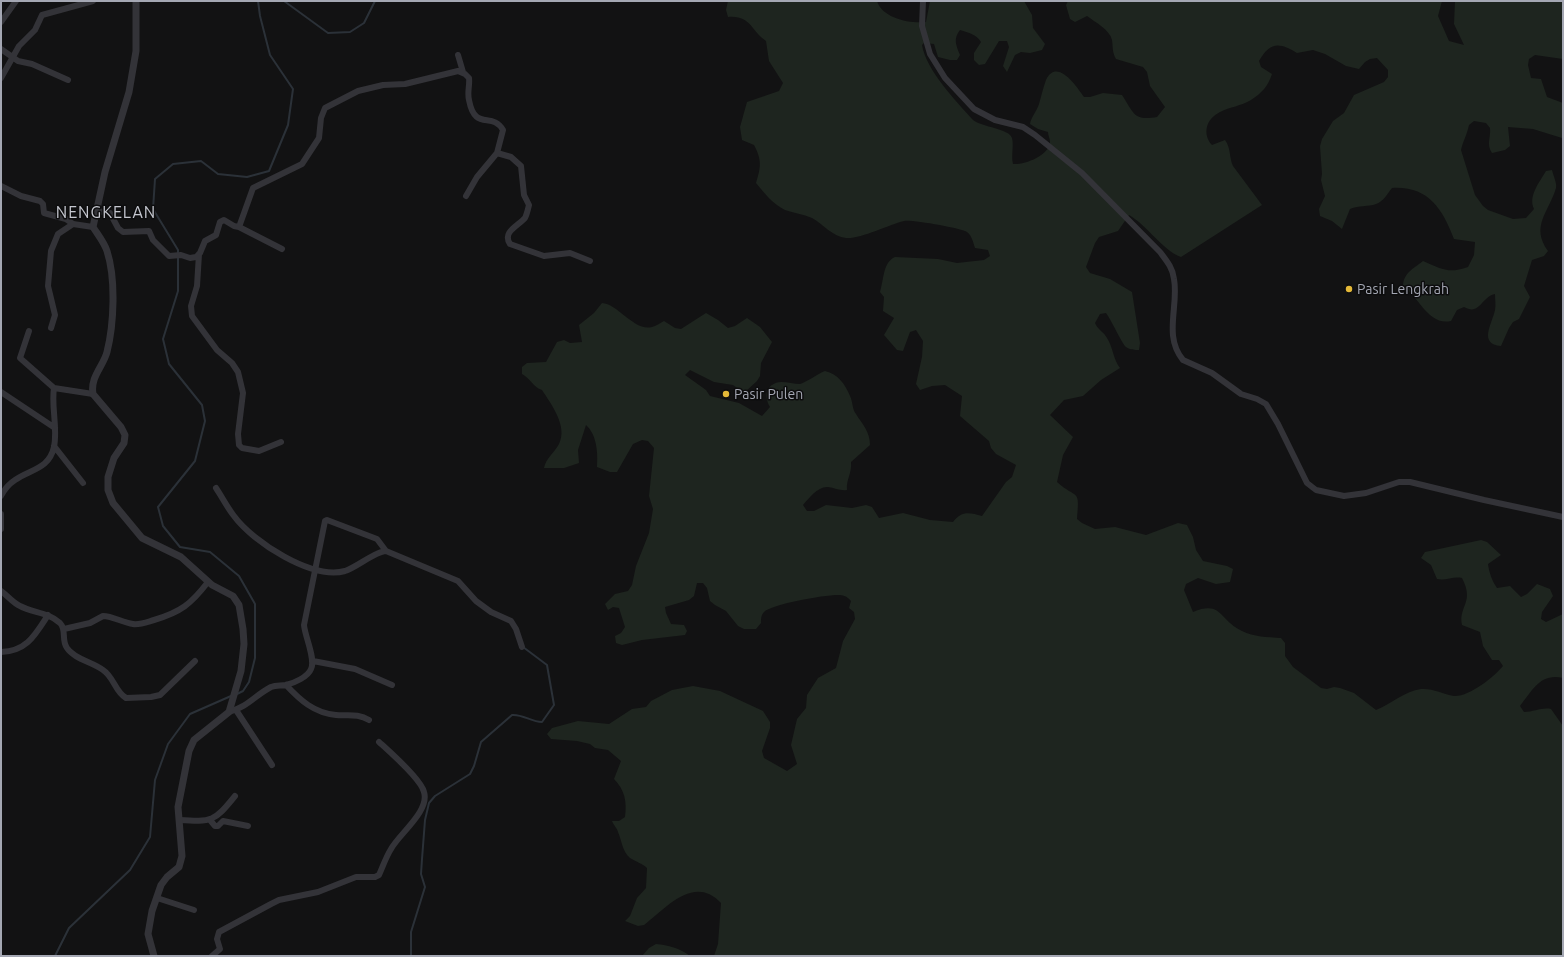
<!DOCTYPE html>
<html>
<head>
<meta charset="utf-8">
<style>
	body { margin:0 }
	#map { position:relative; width:1564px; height:957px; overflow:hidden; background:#121213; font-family:Ubuntu,sans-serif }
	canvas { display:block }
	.frame { position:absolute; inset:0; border:2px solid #a4a7b3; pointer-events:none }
</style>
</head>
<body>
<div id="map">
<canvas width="1564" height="957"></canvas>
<div class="frame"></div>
</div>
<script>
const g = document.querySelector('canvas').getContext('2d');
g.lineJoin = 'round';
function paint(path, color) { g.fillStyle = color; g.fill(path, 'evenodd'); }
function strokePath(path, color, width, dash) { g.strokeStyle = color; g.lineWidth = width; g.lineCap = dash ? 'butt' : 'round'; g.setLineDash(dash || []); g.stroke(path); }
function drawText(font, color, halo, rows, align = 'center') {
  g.font = font + ' Ubuntu,sans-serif'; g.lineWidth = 3; g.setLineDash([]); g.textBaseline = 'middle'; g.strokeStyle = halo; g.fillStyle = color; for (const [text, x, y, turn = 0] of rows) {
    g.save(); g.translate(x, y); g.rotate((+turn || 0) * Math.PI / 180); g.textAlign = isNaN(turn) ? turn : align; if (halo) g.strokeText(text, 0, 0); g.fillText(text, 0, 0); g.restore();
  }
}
paint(new Path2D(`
	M728,1H877C882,18 910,24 926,22L930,1H1024L1032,15L1033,28L1045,44L1042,50L1030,53L1021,52L1015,55L1007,72L1003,66L1009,47L1007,41H999L985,64L979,65L974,60V53L981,42C976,34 969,33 960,30C953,39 956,45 960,55L957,60H950L938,57L934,44L924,43L922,45C926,70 956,101 973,120C982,127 1010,129 1012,138C1014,146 1011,155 1013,164C1024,165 1049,156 1050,142C1050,139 1048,135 1048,132L1038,129L1030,124C1031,117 1037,111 1039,104C1041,97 1043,88 1046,80C1057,57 1077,87 1084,97H1090L1103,93L1122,95C1134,113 1133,121 1157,117L1165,107L1150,86L1147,72L1143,67L1116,59C1112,52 1113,47 1112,40C1110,30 1095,22 1087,16L1075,22L1070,19L1066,5L1068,1H1442L1438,16L1449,41L1464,45L1454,24L1455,1H1563V59L1535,55L1529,59L1528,65L1531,78L1541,79L1547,97L1563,103V141L1562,138L1533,129L1508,127L1510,146L1505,150L1492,153C1486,144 1491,138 1490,128L1486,123L1474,121L1469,125C1467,135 1463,141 1461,150L1475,195L1483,206L1488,210L1513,219L1526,218L1534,209C1528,196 1539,183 1546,171L1552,170C1553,175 1557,183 1556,188C1549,212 1530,226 1548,251L1544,256L1532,260L1524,286L1530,297L1519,319L1513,322L1509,328L1501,346C1478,344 1492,324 1495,310C1496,305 1495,300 1495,294C1481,297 1480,316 1464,307L1457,310L1451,321C1428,326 1419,296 1403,287C1403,273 1413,269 1423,261C1442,269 1448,274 1468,267L1474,255L1475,242L1454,239C1442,208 1428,186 1392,188C1388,193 1383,202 1376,204C1368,207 1359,205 1350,209L1342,229L1332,221L1320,216L1319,209L1325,196L1321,180L1322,174L1320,146L1322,139L1333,121L1344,113L1354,95L1384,82L1388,77V70L1377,58L1370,59L1365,62L1359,69L1346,66L1325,54L1313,50L1297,53C1279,42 1270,42 1259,61L1261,67L1272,74C1268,86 1262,93 1251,100C1241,106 1230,107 1220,112C1206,119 1202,134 1212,145L1225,140C1231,148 1229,157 1233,166L1262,205L1181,257C1162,250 1148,226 1129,215L1118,231L1099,237L1095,243L1086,267L1090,273L1110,279L1132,292L1140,343L1139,350C1135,350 1130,350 1126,347C1121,342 1112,321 1106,313L1100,314L1095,323C1098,330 1104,332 1107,338C1113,347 1113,359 1120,368L1101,380L1083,396L1064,400L1050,415L1073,437L1063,455L1057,482C1077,500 1080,487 1077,519L1082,523L1095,529L1115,527L1146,535L1178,523L1187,525L1193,537L1196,550L1203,561L1227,566L1233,569L1230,582L1216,584L1198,578L1186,584L1184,590L1193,612C1222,600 1219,620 1242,631C1254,637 1267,637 1281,638L1285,643V656L1293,667L1321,688L1327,689L1334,687L1340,688L1354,693L1376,710C1391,704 1405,691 1421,689C1432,688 1443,694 1454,696C1469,697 1494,677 1503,666L1499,660H1492L1483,646L1480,632L1462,625C1458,606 1475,603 1462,578C1453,576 1446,581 1437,579L1431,565L1421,558L1425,552L1481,540L1487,542L1501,555L1488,564C1489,572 1492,581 1497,588L1510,586L1521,597L1527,594L1537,584L1550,589L1553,596L1542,612L1541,619L1546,622L1563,614V678C1540,673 1533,690 1520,706L1524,712C1534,712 1542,707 1551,709L1563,726V956H714L718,944L721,903C694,874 666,908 644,925L638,926L625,921L630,916L637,898L646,888L647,868C642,863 636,862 630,858C622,851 622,841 618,832C617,828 614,826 612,821H619L625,817C627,802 625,790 614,779L621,761L608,750L595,748L590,744L577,741L551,739L547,734L552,728L578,721L609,724L632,709L646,707L651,701L672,690L693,686L720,691L763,711L770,722V728L762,751L764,758L787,771L797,764L791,745L797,719L806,708L807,695L818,678L836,668L843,641L855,619L854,612L849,608L851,601C848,597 844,595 840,595C828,594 771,604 764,612C761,615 761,619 761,623L756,629H744L738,626L726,611L715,605L710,601L707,588L703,583H697L694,596L689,600L665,607L666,613L671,624L684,625L687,631L685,635L642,640L622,645L616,643L615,636L621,633L625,627L619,608L613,607L608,610L605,604L615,594L628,591L632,585L636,566L649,533L653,509L649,496L654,448L648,441L642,440L633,444L617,472H610L597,467C598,453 597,435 586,425L578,450L579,463L564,468H544C546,458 554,453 559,444C568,426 551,404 542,390C533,387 531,379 522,374V367L527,363L546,362L557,342L564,340L570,343L582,342L579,325L594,313L602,303C618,304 635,332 652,327C656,326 660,323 664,321L675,328L681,329L706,313L718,320L728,328L735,326L747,318L760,327L772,342L761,363L760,376L757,381L744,393L733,385L714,382L690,370L685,375L706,390L710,396L739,403L762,416L770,407C763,395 767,383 781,382C788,382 794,384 800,384C805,383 819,373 825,371C838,374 845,384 850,396C853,402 852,409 856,414C862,424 870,431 870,445L851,462C852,474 846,479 847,490C840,491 835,488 828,487C818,486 809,498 803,505L807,511H814L826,505L852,508L866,505L872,507L879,518L903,513L930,520L953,522C961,511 969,512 982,516L1006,482L1012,477L1016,465L996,454L991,448L989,441L960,416L962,396L945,385L932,386L920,390L916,384L922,357L923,341L916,330L910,332L903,351L897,350L884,335L894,318L883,311L884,297L880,292C884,279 883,262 895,257L938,259L957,263L984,260L990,256L988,250L975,248C973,242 972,236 967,232C962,228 909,219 904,221C888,225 861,239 846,238C833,237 823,224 812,218C803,214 794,213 785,210C773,204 765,194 756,183C761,167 762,160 754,145L742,140L740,127L747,102L779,91L783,83L769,61L766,41C751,31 751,15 728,17L726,10Z
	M656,944C668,945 680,948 690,956H642L649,948Z`), '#1e251f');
strokePath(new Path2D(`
	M284,1L328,33L350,32L364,23L375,1
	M237,694L243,691L249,682L255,658V604L239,576L210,552L180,547L163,526L158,507L195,461L205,421L202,405L169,364L163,339L178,291V250L153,209L155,179L173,164L201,161L218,174L247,177L269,171L288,125L293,89L270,55L260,16L258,1
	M55,956L69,928L130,870L150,837L155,780L168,744L190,714L231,696
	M411,956V932L425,887L421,874L422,859L425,820L429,803L435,796L470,774L474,766L481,742L512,715C523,714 531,722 542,722L554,705L547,665L523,647`), '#2b3138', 2);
strokePath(new Path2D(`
	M923,1L922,26L930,54L945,78L974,109L995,120L1023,127L1035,135L1082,173L1160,252C1166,260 1173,268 1174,279C1179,306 1163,336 1183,360L1212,373L1241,394L1257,399L1266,404L1278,424L1307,483L1316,490L1344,496L1366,493L1399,482H1410L1484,500L1563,517
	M1,22L16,1
	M1,49L18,61L32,64L68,80
	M458,55L463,72
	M1,78L19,46L35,30L42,15L93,1
	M497,153L511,157L521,166L524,195L529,205C528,209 527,214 525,218C518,226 502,232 510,244L544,256L570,253L590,261
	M1,186L21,196L40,201L43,204L44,213L66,219L73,224L93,227
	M97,211L110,213L118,228L123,232L149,231L153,240L169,256L181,255L190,258L196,257L200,253L205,241L216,235L220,222L224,220L234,226L239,227L253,188L302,164L319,138L321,118L325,108L358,91L383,85L405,84L458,71L465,74L469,78C470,85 467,92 469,100C475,132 492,111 503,130L497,153L477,177L466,196
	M239,227L282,249
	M199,254L197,286L191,306L192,316L217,350L232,363L238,372L243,393L238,434L239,445L242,448L259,451L281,442
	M51,328L55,315L48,286L51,251L58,234L73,224
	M29,331L20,358L54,388
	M1,392L55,428
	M54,446L83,483
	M216,488C222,497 227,507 234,516C253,542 312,580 345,571C357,567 376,551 386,551L458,581L476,601L491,612L511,621L516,629L522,647
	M1,496C4,490 9,484 15,480C31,469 49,469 54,447C58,428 51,407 54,388L93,394
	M1,514V529
	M1,591C8,596 13,603 20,606C33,613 48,612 60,623C67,630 61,640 67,648C74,659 93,662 103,670C114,677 115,692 126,698L151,697L160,695L195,661
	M64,629L90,623L103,616C113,616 123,623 133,624C140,625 147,622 154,620C181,612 191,604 208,582
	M1,652C27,651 35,635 48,615
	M313,661L355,669L392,685
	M286,685C300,700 314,713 336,715C348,716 358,713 369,720
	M236,710L272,765
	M229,712C249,706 254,696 271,687C276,685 281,686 286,685C294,683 308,677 311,669C316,659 305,637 304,625L325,521L327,520L377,539L386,551
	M179,820C212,822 214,822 235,796
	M210,820L215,826H218L223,821L248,826
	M157,898L194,910
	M212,956L220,949L217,939L219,932L271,904L279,900L318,892L356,877H375L379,875C383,866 386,857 391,849C399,834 430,811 424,792C421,779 390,752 379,742`), '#333338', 6);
strokePath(new Path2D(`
	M136,1V51L129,92L105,172L93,227C98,235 104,242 107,251C116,279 114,324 107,352C103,367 90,377 93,394L121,427L125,435L124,443L114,458L108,477V490L113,503L142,538L181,557L212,585L233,596L239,605L243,629L244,644L241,671L229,712L194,740L189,751L178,807L182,856L179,867L167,877L161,885L152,911L148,934L154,956`), '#333338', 7);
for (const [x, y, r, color] of [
	[1349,289,4,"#e5b938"],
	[726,394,4,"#e5b938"]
]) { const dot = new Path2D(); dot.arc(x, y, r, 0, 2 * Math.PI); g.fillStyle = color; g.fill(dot); strokePath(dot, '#0d0d0e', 1.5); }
drawText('14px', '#a4a7b3', '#0d0d0e', [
	["Pasir Lengkrah",1357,289],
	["Pasir Pulen",734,394]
], 'left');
g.letterSpacing = '1px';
drawText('16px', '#c5c7cf', '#0d0d0e', [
	["NENGKELAN",106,213]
]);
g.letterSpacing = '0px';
</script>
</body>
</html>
